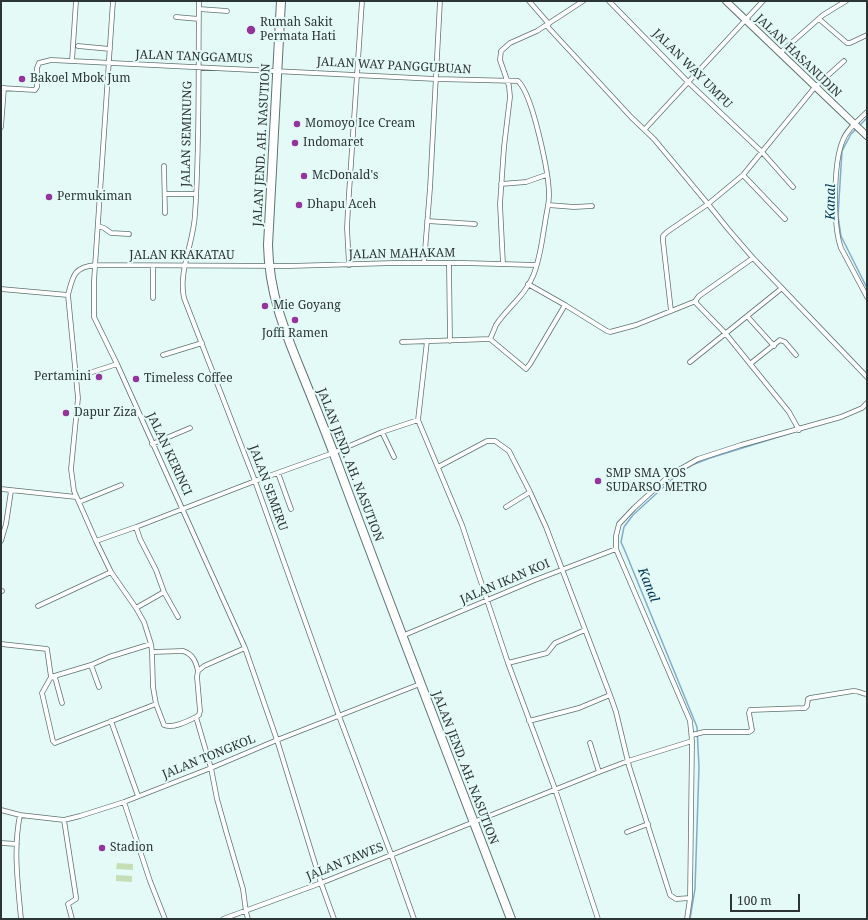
<!DOCTYPE html>
<html>
<head>
<meta charset="utf-8">
<style>
	body { margin:0 }
	#map { position:relative; width:868px; height:920px; overflow:hidden; background:#e3faf7; font-family:"Noto Serif",serif }
	canvas { display:block }
	.frame { position:absolute; inset:0; border:2px solid #2d3534; pointer-events:none }
	.scale { position:absolute; left:730px; top:894px; width:70px; height:18px; box-sizing:border-box; border:2px solid #2d3534; border-top:0; padding-left:5px; font-size:12px; line-height:14px; white-space:nowrap; color:#2d3534; -webkit-text-stroke:3px #e3faf7; paint-order:stroke }
</style>
</head>
<body>
<div id="map">
<canvas width="868" height="920"></canvas>
<div class="frame"></div>
<div class="scale">100 m</div>
</div>
<script>
const g = document.querySelector('canvas').getContext('2d');
g.lineJoin = 'round';
function paint(path, color) { g.fillStyle = color; g.fill(path, 'evenodd'); }
function strokePath(path, color, width, dash) { g.strokeStyle = color; g.lineWidth = width; g.lineCap = dash ? 'butt' : 'round'; g.setLineDash(dash || []); g.stroke(path); }
function drawText(font, color, halo, rows, align = 'center') {
  g.font = font + ' "Noto Serif",serif'; g.lineWidth = 4; g.setLineDash([]); g.textBaseline = 'middle'; g.strokeStyle = halo; g.fillStyle = color; for (const [text, x, y, turn = 0] of rows) {
    g.save(); g.translate(x, y); g.rotate((+turn || 0) * Math.PI / 180); g.textAlign = isNaN(turn) ? turn : align; if (halo) g.strokeText(text, 0, 0); g.fillText(text, 0, 0); g.restore();
  }
}
paint(new Path2D(`
	M117,863L133,864V870L116,869Z
	M116,875L132,876V882L116,881Z`), '#c5deb6');
strokePath(new Path2D(`
	M860,125L867,118
	M857,128L851,134L842,151L838,216L841,236L867,288
	M690,919L695,889L699,767L697,727L625,551L621,542L624,527L633,515L679,473L692,465L710,458L791,433`), '#83abcb', 1.5);
const street = new Path2D(`
	M113,1L94,281V317L117,364L245,648L277,740L321,883L334,919
	M199,1C198,72 200,143 195,214C194,242 178,271 184,298L255,481L339,716L391,854L414,919
	M529,1L549,24
	M609,1L688,82L762,152L793,187
	M199,9L227,11
	M176,17L199,19
	M819,19L847,43H850L867,35
	M546,25L631,117L654,139L708,204L667,232L663,236V241L671,311
	M78,46L110,49
	M780,53L823,15L846,1
	M72,61L76,1
	M844,61L815,87L743,175L708,204L728,229L753,258L867,377
	M1,88L35,90L37,87V68L39,63L51,60L436,79L518,81C533,95 549,174 549,195C549,205 546,214 545,223C542,240 540,260 533,276C525,296 507,308 496,325C494,330 492,335 490,339
	M867,112C859,120 847,129 843,140C833,163 833,226 841,248L867,297
	M1,127L4,88
	M645,129L763,1
	M164,166L165,213
	M743,175L785,219
	M501,184L526,182L546,175
	M165,194H196
	M548,205L574,207L592,206
	M427,221L475,224
	M98,226L104,228L111,233L129,234
	M753,258L699,296L696,300V303L726,334L789,412L799,430
	M424,263L430,188L440,1
	M449,264L450,341
	M503,264L500,204L504,147L510,97L509,86L500,60L501,51L510,43L537,31L583,1
	M349,265L347,228L348,208L362,1
	M528,284L565,305L607,331L610,332L636,325L696,301
	M1,289L68,295L78,398L71,469L74,491L96,541L111,572L136,608L144,622L151,644L152,652L153,687L156,704L164,725C173,729 188,721 196,717L211,768L217,799L226,831L243,889L246,912L248,919
	M68,295C73,275 74,267 96,265L289,266L394,263H464L536,265
	M153,298V266
	M747,316L774,346
	M427,341L418,420L462,525L508,663L555,789L598,919
	M402,342L490,339L526,369L530,364L565,305
	M163,355L202,343
	M690,362L782,288
	M750,364L780,340L785,342L796,355
	M77,377L117,364
	M382,432L394,457
	M152,444L190,428
	M438,467L487,441H495L509,451L530,492L546,527L610,695L616,712L629,766L670,895L676,899L690,898
	M278,473L291,509
	M1,489L76,497
	M79,502L121,485
	M506,507L530,492
	M136,527L140,539L156,570L164,592L178,617
	M1,541L6,524L11,491
	M96,541L136,527L255,481L333,453L382,432L418,420
	M1,591H2
	M38,606L111,572
	M136,608L164,592
	M402,636L535,580L616,549
	M1,644L47,649L51,677L55,678L56,681L62,703
	M151,644L109,657L91,665L51,677L42,693L53,741L55,743L156,704
	M152,652L183,651C193,654 196,662 198,671
	M508,663L547,653L555,643L585,630
	M91,665L99,687
	M196,717L199,715L200,711L197,677L198,671L204,666L245,648
	M111,721L138,796
	M529,721L579,708L610,695
	M692,735L704,732H749L752,730L749,713L750,710L805,708L807,706L808,699L810,698L853,691C858,690 861,694 867,694
	M692,741L690,721L616,549V536L619,524L634,508L670,475L698,459L741,445L841,417L862,408L867,403
	M590,743L599,772
	M124,802L150,881L165,919
	M1,810L20,815L64,820L80,816L124,802L211,768L277,740L420,684
	M20,815C13,849 18,885 21,919
	M64,820L76,897V899L68,904L72,919
	M627,832L648,824
	M1,843L17,844
	M223,919L321,883L599,772L628,761L692,741L690,898L687,919`);
const secondary = new Path2D(`
	M726,1L867,136`);
const highway = new Path2D(`
	M281,1L268,245C269,294 285,332 303,376C314,403 325,430 335,457C392,611 452,765 511,919`);
strokePath(street, '#5f7270', 5.5);
strokePath(secondary, '#5f7270', 8);
strokePath(highway, '#5f7270', 10);
strokePath(street, '#fff', 4);
strokePath(secondary, '#fff', 6);
strokePath(highway, '#fff', 8);
for (const [x, y, r, color] of [
	[251,30,5,"#94349c"],
	[22,79,4,"#94349c"],
	[297,124,4,"#94349c"],
	[295,143,4,"#94349c"],
	[304,176,4,"#94349c"],
	[49,197,4,"#94349c"],
	[299,205,4,"#94349c"],
	[265,306,4,"#94349c"],
	[295,320,4,"#94349c"],
	[99,377,4,"#94349c"],
	[136,379,4,"#94349c"],
	[66,413,4,"#94349c"],
	[598,481,4,"#94349c"],
	[102,848,4,"#94349c"]
]) { const dot = new Path2D(); dot.arc(x, y, r, 0, 2 * Math.PI); g.fillStyle = color; g.fill(dot); strokePath(dot, '#e3faf7', 1.5); }
drawText('12px', '#2d3534', '#e3faf7', [
	["Rumah Sakit",260,23],
	["Permata Hati",260,37],
	["Bakoel Mbok Jum",30,79],
	["Momoyo Ice Cream",305,124],
	["Indomaret",303,143],
	["McDonald's",312,176],
	["Permukiman",57,197],
	["Dhapu Aceh",307,205],
	["Mie Goyang",273,306],
	["Joffi Ramen",295,334,"center"],
	["Pertamini",91,377,"right"],
	["Timeless Coffee",144,379],
	["Dapur Ziza",74,413],
	["SMP SMA YOS",606,474],
	["SUDARSO METRO",606,488],
	["Stadion",110,848]
], 'left');
drawText('12px', '#2d3534', '#e3faf7', [
	["JALAN HASANUDIN",798,56,44],
	["JALAN TANGGAMUS",194,57,2],
	["JALAN WAY PANGGUBUAN",394,66,3],
	["JALAN WAY UMPU",692,69,45],
	["JALAN SEMINUNG",187,134,-89],
	["JALAN JEND. AH. NASUTION",262,145,-87],
	["JALAN MAHAKAM",402,254,-1],
	["JALAN KRAKATAU",182,256],
	["JALAN KERINCI",169,454,65],
	["JALAN JEND. AH. NASUTION",350,465,69],
	["JALAN SEMERU",268,488,70],
	["JALAN IKAN KOI",505,582,-23],
	["JALAN TONGKOL",209,757,-22],
	["JALAN JEND. AH. NASUTION",465,768,69],
	["JALAN TAWES",345,862,-22]
]);
drawText('italic 13px', '#013555', '#e3faf7', [
	["Kanal",831,202,-89],
	["Kanal",648,585,68]
]);
</script>
</body>
</html>
